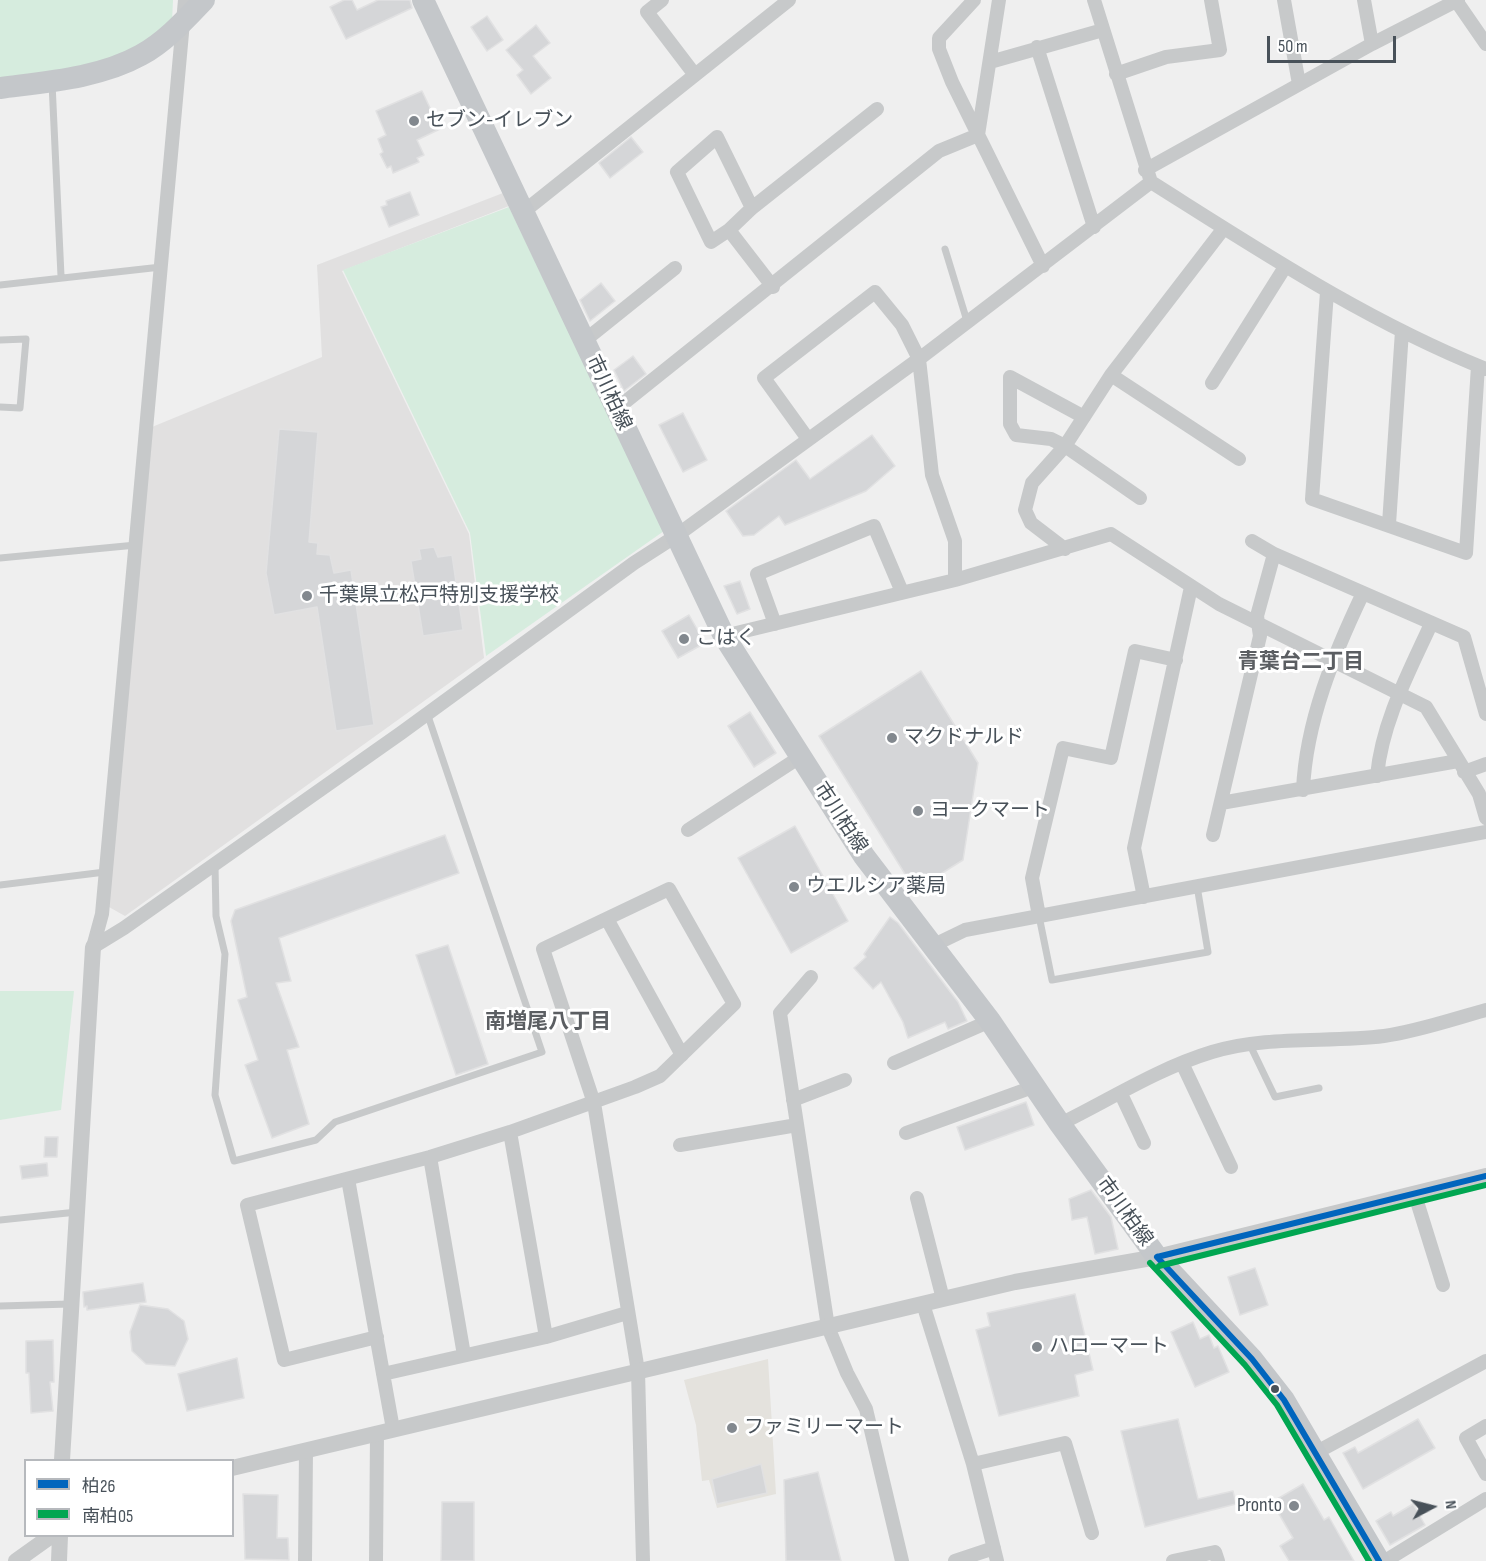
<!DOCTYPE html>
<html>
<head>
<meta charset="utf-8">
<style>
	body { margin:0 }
	#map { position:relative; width:1486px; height:1561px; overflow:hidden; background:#efefef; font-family:"Sofia Sans Condensed","Noto Sans JP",sans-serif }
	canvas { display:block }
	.legend { position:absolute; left:24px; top:1459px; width:210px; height:78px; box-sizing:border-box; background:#fff; border:2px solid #b6b9bd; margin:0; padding:8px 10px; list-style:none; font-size:18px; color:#485159 }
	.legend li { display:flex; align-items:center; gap:12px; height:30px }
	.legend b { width:30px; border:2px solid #b6b9bd }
	.north { position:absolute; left:1402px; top:1477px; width:60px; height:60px; -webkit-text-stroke:4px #fff; paint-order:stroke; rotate:83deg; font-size:16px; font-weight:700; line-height:24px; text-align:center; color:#485159 }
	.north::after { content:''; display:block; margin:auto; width:21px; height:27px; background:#485159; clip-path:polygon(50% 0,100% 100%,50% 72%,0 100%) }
	.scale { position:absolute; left:1267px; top:36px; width:129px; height:27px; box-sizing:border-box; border:3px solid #485159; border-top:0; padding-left:8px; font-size:18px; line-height:21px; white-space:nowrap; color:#485159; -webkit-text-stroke:4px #fff; paint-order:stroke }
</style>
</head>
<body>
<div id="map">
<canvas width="1486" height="1561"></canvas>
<ul class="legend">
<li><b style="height:8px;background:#0065bd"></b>柏26</li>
<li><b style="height:8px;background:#00a651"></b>南柏05</li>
</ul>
<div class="north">N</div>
<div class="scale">50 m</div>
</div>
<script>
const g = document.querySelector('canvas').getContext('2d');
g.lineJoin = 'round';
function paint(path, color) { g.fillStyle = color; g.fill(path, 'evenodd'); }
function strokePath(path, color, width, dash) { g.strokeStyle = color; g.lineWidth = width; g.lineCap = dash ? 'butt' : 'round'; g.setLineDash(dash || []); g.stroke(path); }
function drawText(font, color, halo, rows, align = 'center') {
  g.font = font + ' "Sofia Sans Condensed","Noto Sans JP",sans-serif'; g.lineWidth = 6; g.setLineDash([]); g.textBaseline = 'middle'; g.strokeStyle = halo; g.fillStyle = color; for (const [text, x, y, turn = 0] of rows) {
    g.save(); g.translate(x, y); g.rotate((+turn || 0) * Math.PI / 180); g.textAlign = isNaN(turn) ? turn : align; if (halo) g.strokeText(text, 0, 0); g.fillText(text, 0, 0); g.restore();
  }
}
paint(new Path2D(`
	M768,1359L776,1494L717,1508L709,1480L702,1481L696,1425L684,1380Z`), '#e4e2dd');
paint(new Path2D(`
	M503,193L509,206L342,271L469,534L484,658L125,916L109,907L152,427L322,357L317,265Z`), '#e1e0e0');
paint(new Path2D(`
	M0,0H173L172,21L94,81L0,95Z
	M509,207L664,531L486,656L470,533L343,270Z
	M0,991H74L61,1110L0,1120Z`), '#d6ecde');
const building = new Path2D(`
	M344,0H352L357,10L378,0H410L412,8L346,39L330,7Z
	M487,16L503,40L487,51L471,27Z
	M536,25L550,43L533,56L551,78L531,94L517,75L523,70L506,50Z
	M422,91L440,129L417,140L424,155L417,158L419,162L393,173L391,166L387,168L380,154L383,152L378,139L386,135L376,111Z
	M631,137L643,152L610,178L599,163Z
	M410,192L419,215L389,227L381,207L387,205L386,201Z
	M601,283L615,301L590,321L580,300Z
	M633,356L646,374L624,391L614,370Z
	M683,413L707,460L683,472L659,425Z
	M279,429L318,432L309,542L318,543L317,554L330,555L334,573L351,570L374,725L336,731L317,607L274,615L266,573Z
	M872,435L895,466L866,491L785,525L779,516L754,535L743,536L726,511L796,460L810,479Z
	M434,547L438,557L452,555L463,630L423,636L411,561L421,559L419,549Z
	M740,581L750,609L737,614L724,586Z
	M689,615L705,643L678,658L662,631Z
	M921,671L978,763L963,860L915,890L819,736Z
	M750,712L776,753L754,767L728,726Z
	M795,826L848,921L791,953L738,858Z
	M445,835L459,873L279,938L291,981L276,983L299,1047L287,1050L309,1124L272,1138L245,1065L258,1060L238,1000L247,997L231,921L235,910Z
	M890,917L898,923L958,1002L967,1021L948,1029L945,1022L908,1038L903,1022L881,982L873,989L854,968L866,957L864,954Z
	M448,945L488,1064L456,1075L416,955Z
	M1026,1102L1034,1125L965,1150L957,1127Z
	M45,1137H58L57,1157H44Z
	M47,1163L48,1176L22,1179L20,1166Z
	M1091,1190L1111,1217L1118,1249L1095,1254L1087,1217L1072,1220L1069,1199Z
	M1255,1268L1268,1305L1240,1315L1228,1277Z
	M143,1283L146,1302L87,1310V1306L84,1307L83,1292Z
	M1075,1294L1093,1370L1075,1375L1079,1396L999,1416L976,1330L990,1326L987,1313Z
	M140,1305L168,1309L184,1321L188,1339L175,1366L146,1364L132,1351L130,1332Z
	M1193,1322L1200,1339L1209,1335L1214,1348L1218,1346L1229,1372L1195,1387L1171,1332Z
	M53,1340L54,1382H50L53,1411L31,1413L29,1373H26V1341Z
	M237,1358L244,1398L187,1411L178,1374Z
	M1178,1419L1198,1499L1233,1491L1236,1504L1145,1527L1121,1431Z
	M1418,1419L1435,1448L1363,1489L1343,1453L1355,1447L1358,1453Z
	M761,1464L767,1493L717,1504L712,1479Z
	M818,1472L841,1561H786L784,1480Z
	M1303,1484L1324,1520L1329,1517L1354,1561H1289L1280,1546L1293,1538L1272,1502Z
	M243,1494L278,1495L277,1538H288L289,1560L245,1559Z
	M442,1502H474V1561H441Z
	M1413,1504L1425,1525L1390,1545L1376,1521L1391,1512L1393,1516Z`);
paint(building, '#d5d6d8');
strokePath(building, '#e1e1e2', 1.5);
strokePath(new Path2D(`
	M52,83L61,276
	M945,249L967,321
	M0,285L161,267
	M0,340L26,339L20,408L0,407
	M0,558L136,545
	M215,865L216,916L225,954L215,1095L234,1161L316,1140L335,1122L542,1052L427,713
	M0,885L105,872
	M1039,916L1052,980L1208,952L1197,886
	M1250,1045L1275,1097L1319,1088
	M0,1220L77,1212
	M0,1306L70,1304`), '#c7c9ca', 7);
strokePath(new Path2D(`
	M662,0L647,12L695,75
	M974,0L939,38V49L952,82L1043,266
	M1094,0L1151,182C1259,250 1366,321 1486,369
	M1284,0L1299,84
	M1364,0L1372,44
	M1457,2L1486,44
	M1037,47L1094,227
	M990,62L1103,30
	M1116,74L1166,57L1220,50L1211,0
	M1145,170L1372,44L1458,0
	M752,208L717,137L677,172L711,242L729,230L752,208L877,109
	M522,213L789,0
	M729,230L773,287
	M1327,292L1312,499L1466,553L1478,366
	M584,341L675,268
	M1111,375L1239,459
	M1212,383L1285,267
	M615,410L939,151L978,135L999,0
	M1084,417L1010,377V424L1016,435L1051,439L1065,446L1140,498
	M808,439L764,378L875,292L902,325L919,359L932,475L955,541V580
	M1389,524L1402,331
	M1252,541L1274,554L1464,637L1486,714
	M1065,549L1031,523L1025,510L1032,483L1065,446L1111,375L1224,228
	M775,624L757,574L874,526L902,592
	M724,636L955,580L1111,534L1219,604L1426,707L1479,794L1486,818
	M1464,772L1486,764
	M1377,776C1382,722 1409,672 1431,624
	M1303,790C1306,721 1334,654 1363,593
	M1221,803L1458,761
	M688,830L800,757
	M1213,835L1260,636L1257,616L1274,554
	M1144,897L1134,848L1191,587
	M1039,916L1032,878L1063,748L1111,758L1135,651L1176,660
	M607,919L682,1055
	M934,945L965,930L1486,832
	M93,947L124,928L401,733L634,563L676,536L919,359L1151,182
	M93,947L102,914L185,0
	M811,977L780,1013L828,1327L847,1373L866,1409L902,1561
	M894,1063L990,1021
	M1182,1063L1231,1167
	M1121,1094L1144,1143
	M793,1100L845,1080
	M1060,1124C1109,1100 1159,1068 1212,1052C1267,1035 1328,1043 1384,1036C1419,1031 1453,1019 1486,1010
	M510,1132L546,1337
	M906,1133L1033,1087
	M680,1145L797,1125
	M430,1157L464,1355
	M348,1179L393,1429
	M1415,1195L1443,1285
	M917,1198L943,1299
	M923,1304L973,1464L997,1561
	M377,1337L284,1360L247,1205L430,1157L510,1132L635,1087L660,1076L734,1004L669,889L543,949L594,1103L638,1371L643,1561
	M383,1374L546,1337L627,1313
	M1486,1426L1466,1438L1486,1474
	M1315,1453L1486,1361
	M973,1464L1065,1443L1092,1533
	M305,1561L306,1450
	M376,1561L377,1433
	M955,1561L994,1548
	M1173,1561L1215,1552L1218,1561
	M1385,1561L1486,1499`), '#c7c9ca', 14);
strokePath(new Path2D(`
	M62,1460L93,947
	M232,1468L943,1299L1015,1282L1157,1257L1486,1176
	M16,1561L51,1536
	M59,1561L60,1536`), '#c7c9ca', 16);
strokePath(new Path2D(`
	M423,0L724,636L864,856L990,1021L1060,1124L1157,1257L1252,1359L1284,1400L1379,1561
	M0,88C45,82 100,78 141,55C165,42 185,20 204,0`), '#c4c7ca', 22);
strokePath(new Path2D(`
	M1157,1257L1252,1359L1284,1400L1379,1561
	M1157,1257L1486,1176`), '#0065bd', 6);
strokePath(new Path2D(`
	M1150,1263L1245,1365L1277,1405L1369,1561
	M1159,1266L1486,1185`), '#00a651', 6);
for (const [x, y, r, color] of [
	[414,121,6,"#82888e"],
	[307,596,6,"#82888e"],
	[684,639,6,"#82888e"],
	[892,738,6,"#82888e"],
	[918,811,6,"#82888e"],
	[794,887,6,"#82888e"],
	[1037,1347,6,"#82888e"],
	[1275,1389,5,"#485159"],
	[732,1428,6,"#82888e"],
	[1294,1506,6,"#82888e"]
]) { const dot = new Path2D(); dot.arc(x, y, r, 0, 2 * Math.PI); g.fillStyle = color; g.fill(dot); strokePath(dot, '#fff', 2); }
drawText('20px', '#485159', '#fff', [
	["セブン-イレブン",426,121],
	["千葉県立松戸特別支援学校",319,596],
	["こはく",696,639],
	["マクドナルド",904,738],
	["ヨークマート",930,811],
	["ウエルシア薬局",806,887],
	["ハローマート",1049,1347],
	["ファミリーマート",744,1428],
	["Pronto",1282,1506,"right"]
], 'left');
drawText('20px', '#485159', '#fff', [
	["市川柏線",608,393,65],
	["市川柏線",840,818,57],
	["市川柏線",1124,1212,54]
]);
drawText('bold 21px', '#5b5e62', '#fff', [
	["青葉台二丁目",1301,663],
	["南増尾八丁目",548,1023]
]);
</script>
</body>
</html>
